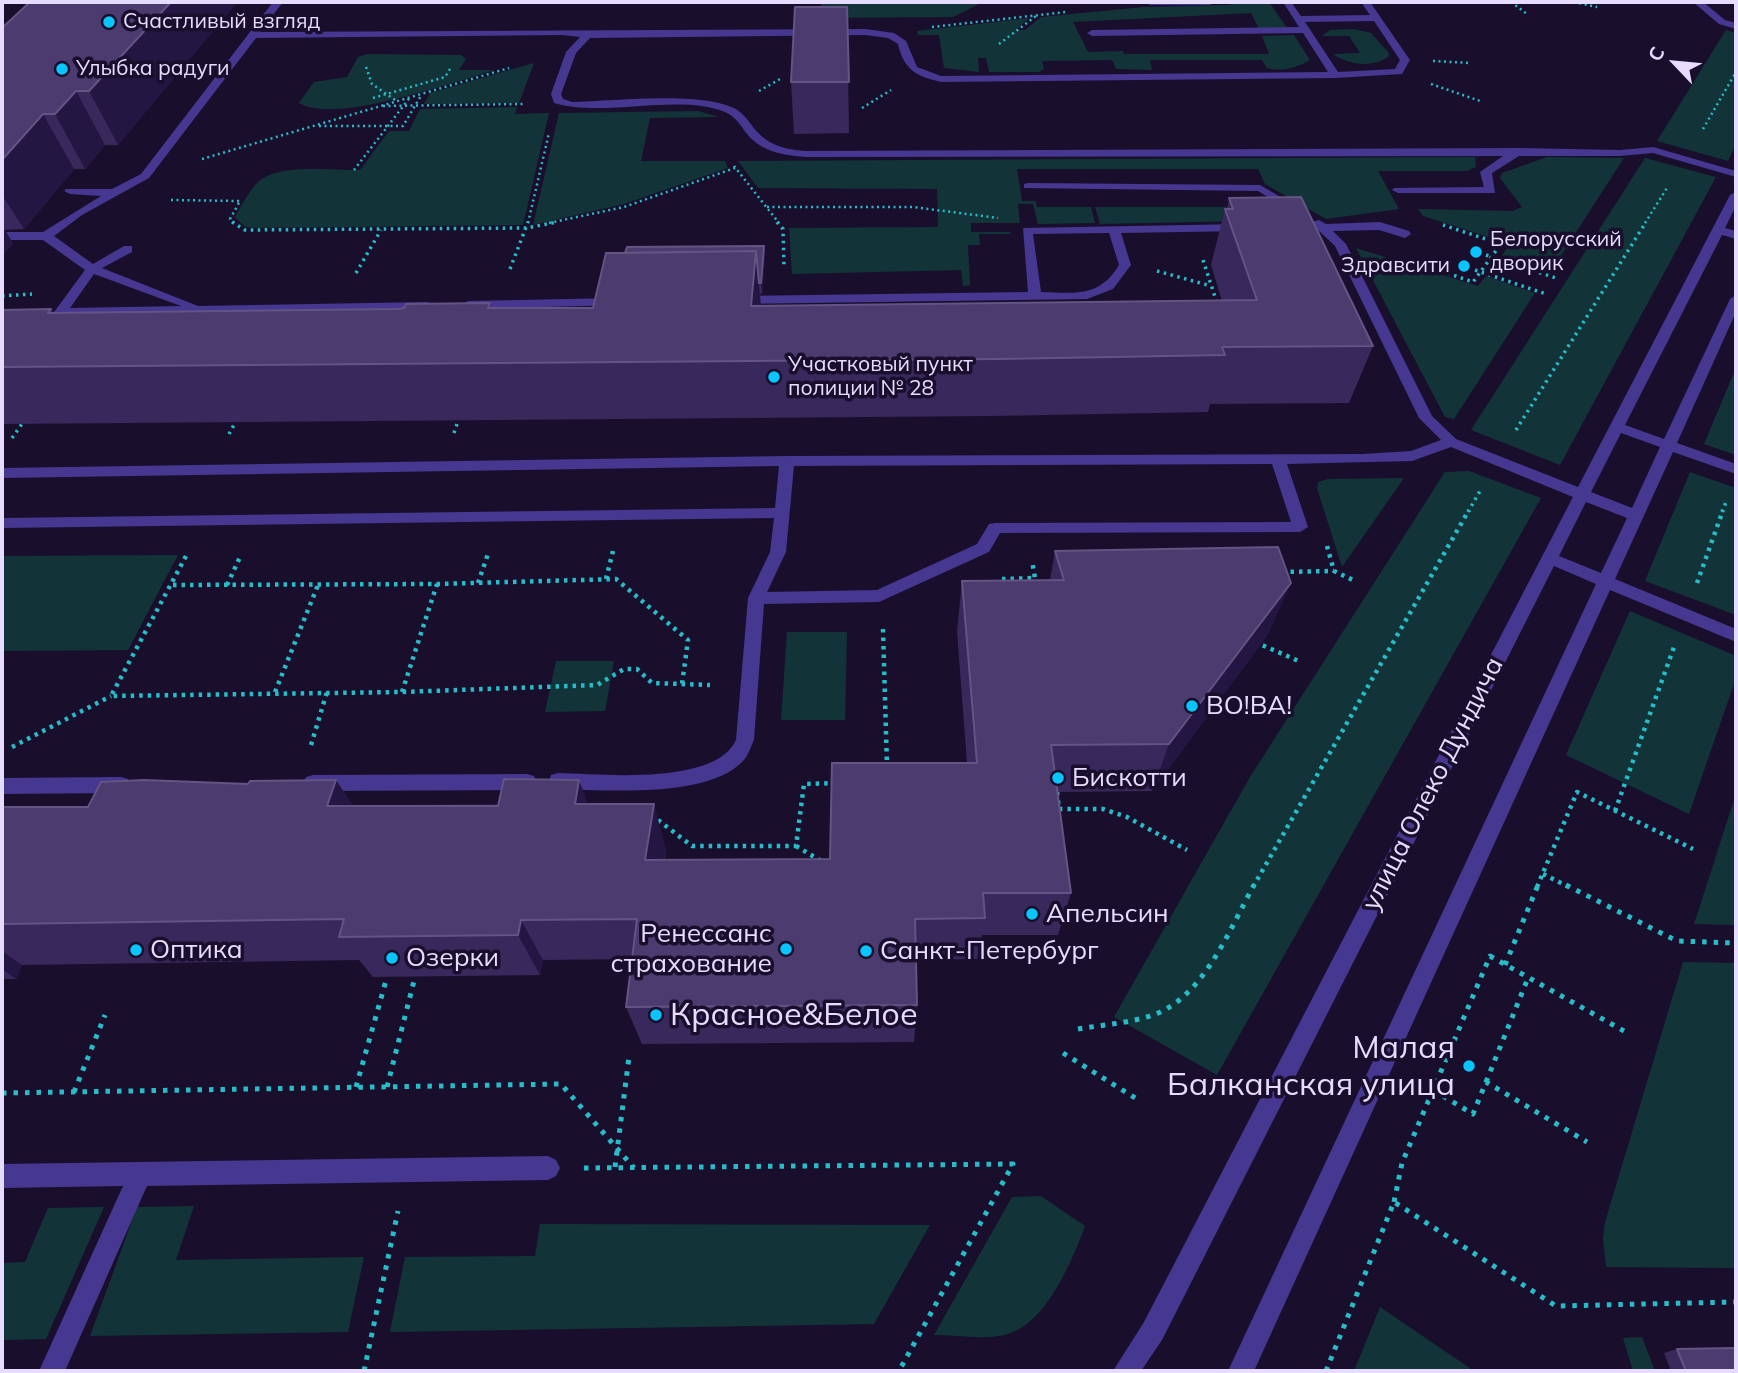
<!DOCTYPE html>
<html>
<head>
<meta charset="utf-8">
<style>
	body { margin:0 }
	#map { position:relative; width:1738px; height:1373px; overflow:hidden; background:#190f2d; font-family:Mulish,sans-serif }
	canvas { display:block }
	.frame { position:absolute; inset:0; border:4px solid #e5dcff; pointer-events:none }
	.north { position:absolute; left:1640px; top:28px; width:70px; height:70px; -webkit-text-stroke:5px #190f2d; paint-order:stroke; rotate:296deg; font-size:19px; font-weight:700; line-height:28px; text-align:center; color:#e5dcff }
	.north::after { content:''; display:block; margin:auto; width:24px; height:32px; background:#e5dcff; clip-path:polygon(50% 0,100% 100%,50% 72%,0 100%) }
</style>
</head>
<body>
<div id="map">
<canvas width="1738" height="1373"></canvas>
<div class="frame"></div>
<div class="north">С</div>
</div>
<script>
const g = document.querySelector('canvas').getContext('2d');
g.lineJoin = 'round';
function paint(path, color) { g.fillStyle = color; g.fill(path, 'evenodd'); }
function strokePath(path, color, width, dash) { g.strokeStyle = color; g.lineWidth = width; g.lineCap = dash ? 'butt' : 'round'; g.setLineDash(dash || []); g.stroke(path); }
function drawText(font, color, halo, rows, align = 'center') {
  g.font = font + ' Mulish,sans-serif'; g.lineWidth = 7; g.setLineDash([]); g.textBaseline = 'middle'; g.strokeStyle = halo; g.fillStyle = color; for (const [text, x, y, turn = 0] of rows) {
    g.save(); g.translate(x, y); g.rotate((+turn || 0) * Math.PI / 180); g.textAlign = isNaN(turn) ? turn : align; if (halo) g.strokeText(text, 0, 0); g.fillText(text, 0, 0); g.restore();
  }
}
paint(new Path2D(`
	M821,2H983L953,17L821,18Z
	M1244,2H1269L1287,28L1259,29L1251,13L1073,22L1088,52L1123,51L1124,54H1269L1262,36L1294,35L1310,60C1297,68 1281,72 1267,68L1262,60H1150L1152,70L1116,69L1112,60L1042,61L1044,69L1039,72H989L986,58H978L979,72L944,68L939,35H918L917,31L1029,18L1016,30H1025L1041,17L1144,7L1228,5Z
	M1353,29L1371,33L1389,53L1388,57C1371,68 1349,65 1333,54L1360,53L1349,36H1322L1330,30Z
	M1726,30L1736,33V144L1728,161L1657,141Z
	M367,54L461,55L466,59L459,70H495C453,82 335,125 299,103L314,82L347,77L358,57Z
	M534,63L519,103L424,104L430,93Z
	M517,107L515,114L549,113L523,225L257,228L245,227L235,217C241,206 248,193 256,184C276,162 332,171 360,170L389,131H409L420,109Z
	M698,111L719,117L650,118L641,161H725L728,168L624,204L533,225L559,113Z
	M1475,157L1476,167L1467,171H1378L1399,209L1326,219L1265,184L1258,169H1017L1022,201H1036L1037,207H1091L1095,223L1038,224L1033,204H1018L1020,223H971V232H1010L1011,234H979L980,245H968L970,285L963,286L961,270L792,274L789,228L938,227L937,189L758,188L738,161Z
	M1547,157L1624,158L1551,271L1501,257L1510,244L1423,216L1418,209L1513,211L1522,207L1500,178L1502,173Z
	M1645,158L1716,177L1560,465L1471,430Z
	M1095,207H1275L1294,220L1100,224Z
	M1356,248L1478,286L1486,276L1535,293L1454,419L1445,417Z
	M1736,368V455L1704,444Z
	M1469,471L1541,498L1217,1075L1114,1017L1250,777L1445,472Z
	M1690,472L1736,488V615L1645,581Z
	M1404,478L1342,567L1317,488L1318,482L1328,479Z
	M178,555L128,650L2,651V556Z
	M1630,611L1736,656V678L1689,814L1566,755Z
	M787,632H847L845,720H781Z
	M556,661H614L605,711L545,712Z
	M1736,794V925L1694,924Z
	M1683,962L1736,963V1268L1606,1267L1603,1238L1605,1222Z
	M1041,1196L1085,1226C1072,1261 1045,1327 1004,1335C983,1340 956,1335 934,1335L1012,1197Z
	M194,1206L176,1260L364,1257L348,1332L90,1336L137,1207Z
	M104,1207L46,1339L2,1340V1263L25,1262L48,1208Z
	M540,1224L930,1225L874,1324L390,1332L405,1257L535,1256Z
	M1380,1307L1474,1371H1354Z
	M1642,1337L1655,1371H1633L1623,1338Z`), '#123438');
strokePath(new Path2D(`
	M1511,2L1527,14
	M1574,2L1597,7
	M932,27L1066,12
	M999,44L1036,16
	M1433,61L1470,63
	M366,67L372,84L398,102
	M1431,84L1483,102
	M759,91L780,79
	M373,98L445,77L450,69
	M383,106L524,104
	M862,108L891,90
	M319,126H403L422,94
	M1703,129L1736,72
	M202,159L509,68
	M734,166L779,223
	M354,170L411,96
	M171,200L239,201
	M767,207H913L998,218
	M234,223L230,219L240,201
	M528,223L549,133
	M549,223L624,207L735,168
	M1645,223L1667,188`), '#26bcc8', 2.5, [2, 3.5]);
strokePath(new Path2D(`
	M232,222L245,230L527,228L557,222
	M777,222L783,229L784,266
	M1486,255L1556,278
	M1203,260L1217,303
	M1421,264L1473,282L1501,244L1443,225
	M510,269L528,222
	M1475,270L1546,294
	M1157,271L1211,286
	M356,273L381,230
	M2,296L32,294
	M1516,430L1646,222
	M454,433L458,421
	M229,434L235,423
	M12,438L22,424
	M1468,512L1480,491
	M1722,512L1726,502`), '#26bcc8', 3.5, [2.5, 4.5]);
strokePath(new Path2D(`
	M1327,546L1334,571L1355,581
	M186,556L111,696L402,692L597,685L624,669H637L652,683L710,685
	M1282,572L1334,571
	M606,579L613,551
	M1002,579L1035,578L1032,561
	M478,583L489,551
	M1697,583L1723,510
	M173,585L437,584L616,579L688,640L682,684
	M227,585L241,555
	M883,629L887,767
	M1255,642L1301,662
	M275,692L318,585
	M402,692L437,584
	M311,745L327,692
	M12,747L111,696
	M1057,792L1059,809H1103L1127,817L1187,850
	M1615,811L1674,647
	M658,820L692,846H796L804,784L837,783
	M796,846L821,861
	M1543,874L1569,887
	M1253,887L1469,510
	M1537,887L1577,792L1693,849`), '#26bcc8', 4.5, [3.5, 5]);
strokePath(new Path2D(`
	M1566,885L1677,941L1736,943
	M1505,965L1538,885
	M1078,1029C1102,1025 1130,1023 1153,1015C1204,997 1229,930 1254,885
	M1063,1053L1140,1101
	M1486,1082L1528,978
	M356,1087L387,977
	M387,1087L415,977
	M1433,1090L1473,1114L1486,1082L1587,1142
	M74,1092L105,1015
	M2,1093L561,1084L634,1168
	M615,1167L629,1057
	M584,1168L1013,1164L899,1371
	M1394,1202L1402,1163L1490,956L1624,1031
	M364,1371L398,1211
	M1326,1371L1394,1202L1556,1306L1736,1302`), '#26bcc8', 5, [4.5, 7]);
paint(new Path2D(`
	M273,2H283L260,32L865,29L894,33L906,41L917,67L941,76L1328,72L1303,33L1092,36L1087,33L1092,30L1299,27L1283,2H1291L1301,16L1370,15L1361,2H1370L1410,60L1402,74L1335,78L941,82C916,76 904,70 898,44L888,38L865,35L590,38L576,53L561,94L563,99L572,102C614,101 697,91 734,108C742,112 748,120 753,127C767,145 783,149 805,151L1520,148L1620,150L1653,147L1736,171V177L1653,153L1620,156H1519L1492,173L1495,193H1398L1392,190L1394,188L1484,187L1480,172L1503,156L805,157C783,155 762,152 747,134C741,126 735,116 725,112C678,93 605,118 554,103L551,94L566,52L580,37L562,35L256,38L149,178L82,215L54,236L93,264L124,246H132V252L102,268L198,306L426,302L431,303V309L55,315L54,312L85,270L43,240H2V232H43L101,196L70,194L64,191L66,189H112L141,174ZM1374,21L1400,60L1395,69L1338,72L1305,22ZM94,274L181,306L70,308Z
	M1145,2H1215L1210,5H1150Z
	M1693,2H1703L1725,20L1736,23V29L1719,24Z
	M1028,183L1260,185L1301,209L1291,211L1258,191L1024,188V184Z
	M1736,192V206L1725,228L1736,231V239L1722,235L1625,425L1664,439L1730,299L1736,295V312L1677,443L1736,464V474L1673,452L1615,579L1736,629V642L1610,590L1254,1371H1228L1596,584L1554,566L1162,1340L1141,1371H1113L1144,1322L1573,497L1451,447L1412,461L1287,464L1308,527L1300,532L1000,533L989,552L879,602L764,604L754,740C751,746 749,754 744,760C709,799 606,790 558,789L551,787L549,781L551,775L558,773C601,774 715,786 736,740L748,598L770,552L774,518L2,528V518L775,508L779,466L2,478V468L787,456L1363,454L1411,451L1441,440L1419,418L1335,246L1319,231L1294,232L1288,228L1319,220L1326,224L1380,222L1409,231L1411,234L1405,238L1379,230L1333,231L1346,244L1432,416L1456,439L1578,487L1730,195ZM1621,433L1660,447L1632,508L1591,492ZM1272,464L1291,522L995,523L989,524L977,544L877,590L767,592L786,552L794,466ZM1586,502L1627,518L1601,573L1559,556Z
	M1242,224L1248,228L1246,231L1121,233L1131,265L1113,289L1087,299L738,304L732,300L738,296L1028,292L1023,228ZM1109,233L1119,265C1099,298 1075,293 1041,292L1033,234Z
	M619,298L625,302L624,305L468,309L462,305L468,301Z
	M527,774L534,776L536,782L534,788L527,790L313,791L306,789L304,783L306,777L313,775Z
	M121,777L128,779L130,785L128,791L121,793L2,794V778Z
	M548,1156L556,1160L560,1168L556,1176L548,1180L147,1186L65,1371H39L123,1186L2,1188V1164Z`), '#463790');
paint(new Path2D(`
	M237,2L118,145H105L85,169H74L24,229L5,230L13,243L2,256V28Z
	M847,7L849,133L794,134L791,82Z
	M1229,198L1373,346L1349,403L1210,404L1208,412L991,416L2,424V367L51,309L54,313L399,309L490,303L491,308H593L625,253L764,246L765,257L762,294H760L761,306L1222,301L1211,265L1225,209H1227Z
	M1055,551L1269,633L1152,791L1057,792L1071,893L1058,935H982L977,959L916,960L917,1005L914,1042L642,1044L626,1007L632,959L543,960L540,975L373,977L359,960L22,965L16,979H2V807L589,804L666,849L665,860L830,859L967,763L957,631L962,581L1050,580Z
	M1677,1349L1736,1371H1671L1664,1353Z`), '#39285c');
paint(new Path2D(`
	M171,2H237L118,145L89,91Z
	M76,91L105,145L85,169L55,114Z
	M43,114L74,169L24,229L2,195V160Z
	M2,226L13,243L2,256Z
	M764,246L765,257L762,294L761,283Z
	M756,251L761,308L756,363L751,306Z
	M1291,583L1269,633L1152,791L1169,744Z
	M336,780L367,826L327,806Z
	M579,780L596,825L575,804Z
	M654,804L666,849L658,903L645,860Z
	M521,920L543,960L540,975L518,935Z
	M2,951L22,965L16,979L2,969Z`), '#241642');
const building = new Path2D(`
	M30,2H171L89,91H76L55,114H43L2,160V28Z
	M795,7H847L849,82H791Z
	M1301,197L1373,346L1222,347L1225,355L998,359L2,367V310L51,309L48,313L399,309L404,308L406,304L490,303L488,308H593L606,253L756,251L751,306L1257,300L1225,209H1233L1229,198Z
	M764,246L761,283H759L756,251L625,253L627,247Z
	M1278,547L1291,583L1169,744L1051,745L1071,893H983L985,918L915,919L917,1005L626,1007L637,919L521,920L518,935L339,937L344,919L2,924V807H88L101,782L144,780L248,784L250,781L336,780L327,806H498L504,779L579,780L575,804H654L645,860L830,859L832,763H977L962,581L1064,580L1055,551Z
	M1736,1348V1371H1686L1677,1349Z`);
paint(building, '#4b3b6e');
strokePath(building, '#645484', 2);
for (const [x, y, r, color] of [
	[109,22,7,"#08c4ff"],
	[62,69,7,"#08c4ff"],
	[1476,252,7,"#08c4ff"],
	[1464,266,7,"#08c4ff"],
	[774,377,7,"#08c4ff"],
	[1192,706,7,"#08c4ff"],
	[1058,778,7,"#08c4ff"],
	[1032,914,7,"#08c4ff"],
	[786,949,7,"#08c4ff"],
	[136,950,7,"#08c4ff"],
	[866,951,7,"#08c4ff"],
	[392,958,7,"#08c4ff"],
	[656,1015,7,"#08c4ff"],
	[1469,1066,7,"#08c4ff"]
]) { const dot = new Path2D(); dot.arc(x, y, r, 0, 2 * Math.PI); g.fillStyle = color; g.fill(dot); strokePath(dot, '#190f2d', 2.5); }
drawText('21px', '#e5dcff', '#190f2d', [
	["Счастливый взгляд",123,22],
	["Улыбка радуги",76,69],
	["Белорусский",1490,240],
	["дворик",1490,264],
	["Здравсити",1450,266,"right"],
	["Участковый пункт",788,365],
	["полиции № 28",788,389]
], 'left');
drawText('26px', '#e5dcff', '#190f2d', [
	["ВО!ВА!",1206,706],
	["Бискотти",1072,778],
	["Апельсин",1046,914],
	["Ренессанс",772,934,"right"],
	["страхование",772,964,"right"],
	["Оптика",150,950],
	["Санкт-Петербург",880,951],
	["Озерки",406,958]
], 'left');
drawText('26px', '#e5dcff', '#190f2d', [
	["улица Олеко Дундича",1433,784,-63]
]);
drawText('32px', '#e5dcff', '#190f2d', [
	["Красное&Белое",670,1015],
	["Малая",1455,1048,"right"],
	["Балканская улица",1455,1085,"right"]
], 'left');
</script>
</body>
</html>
